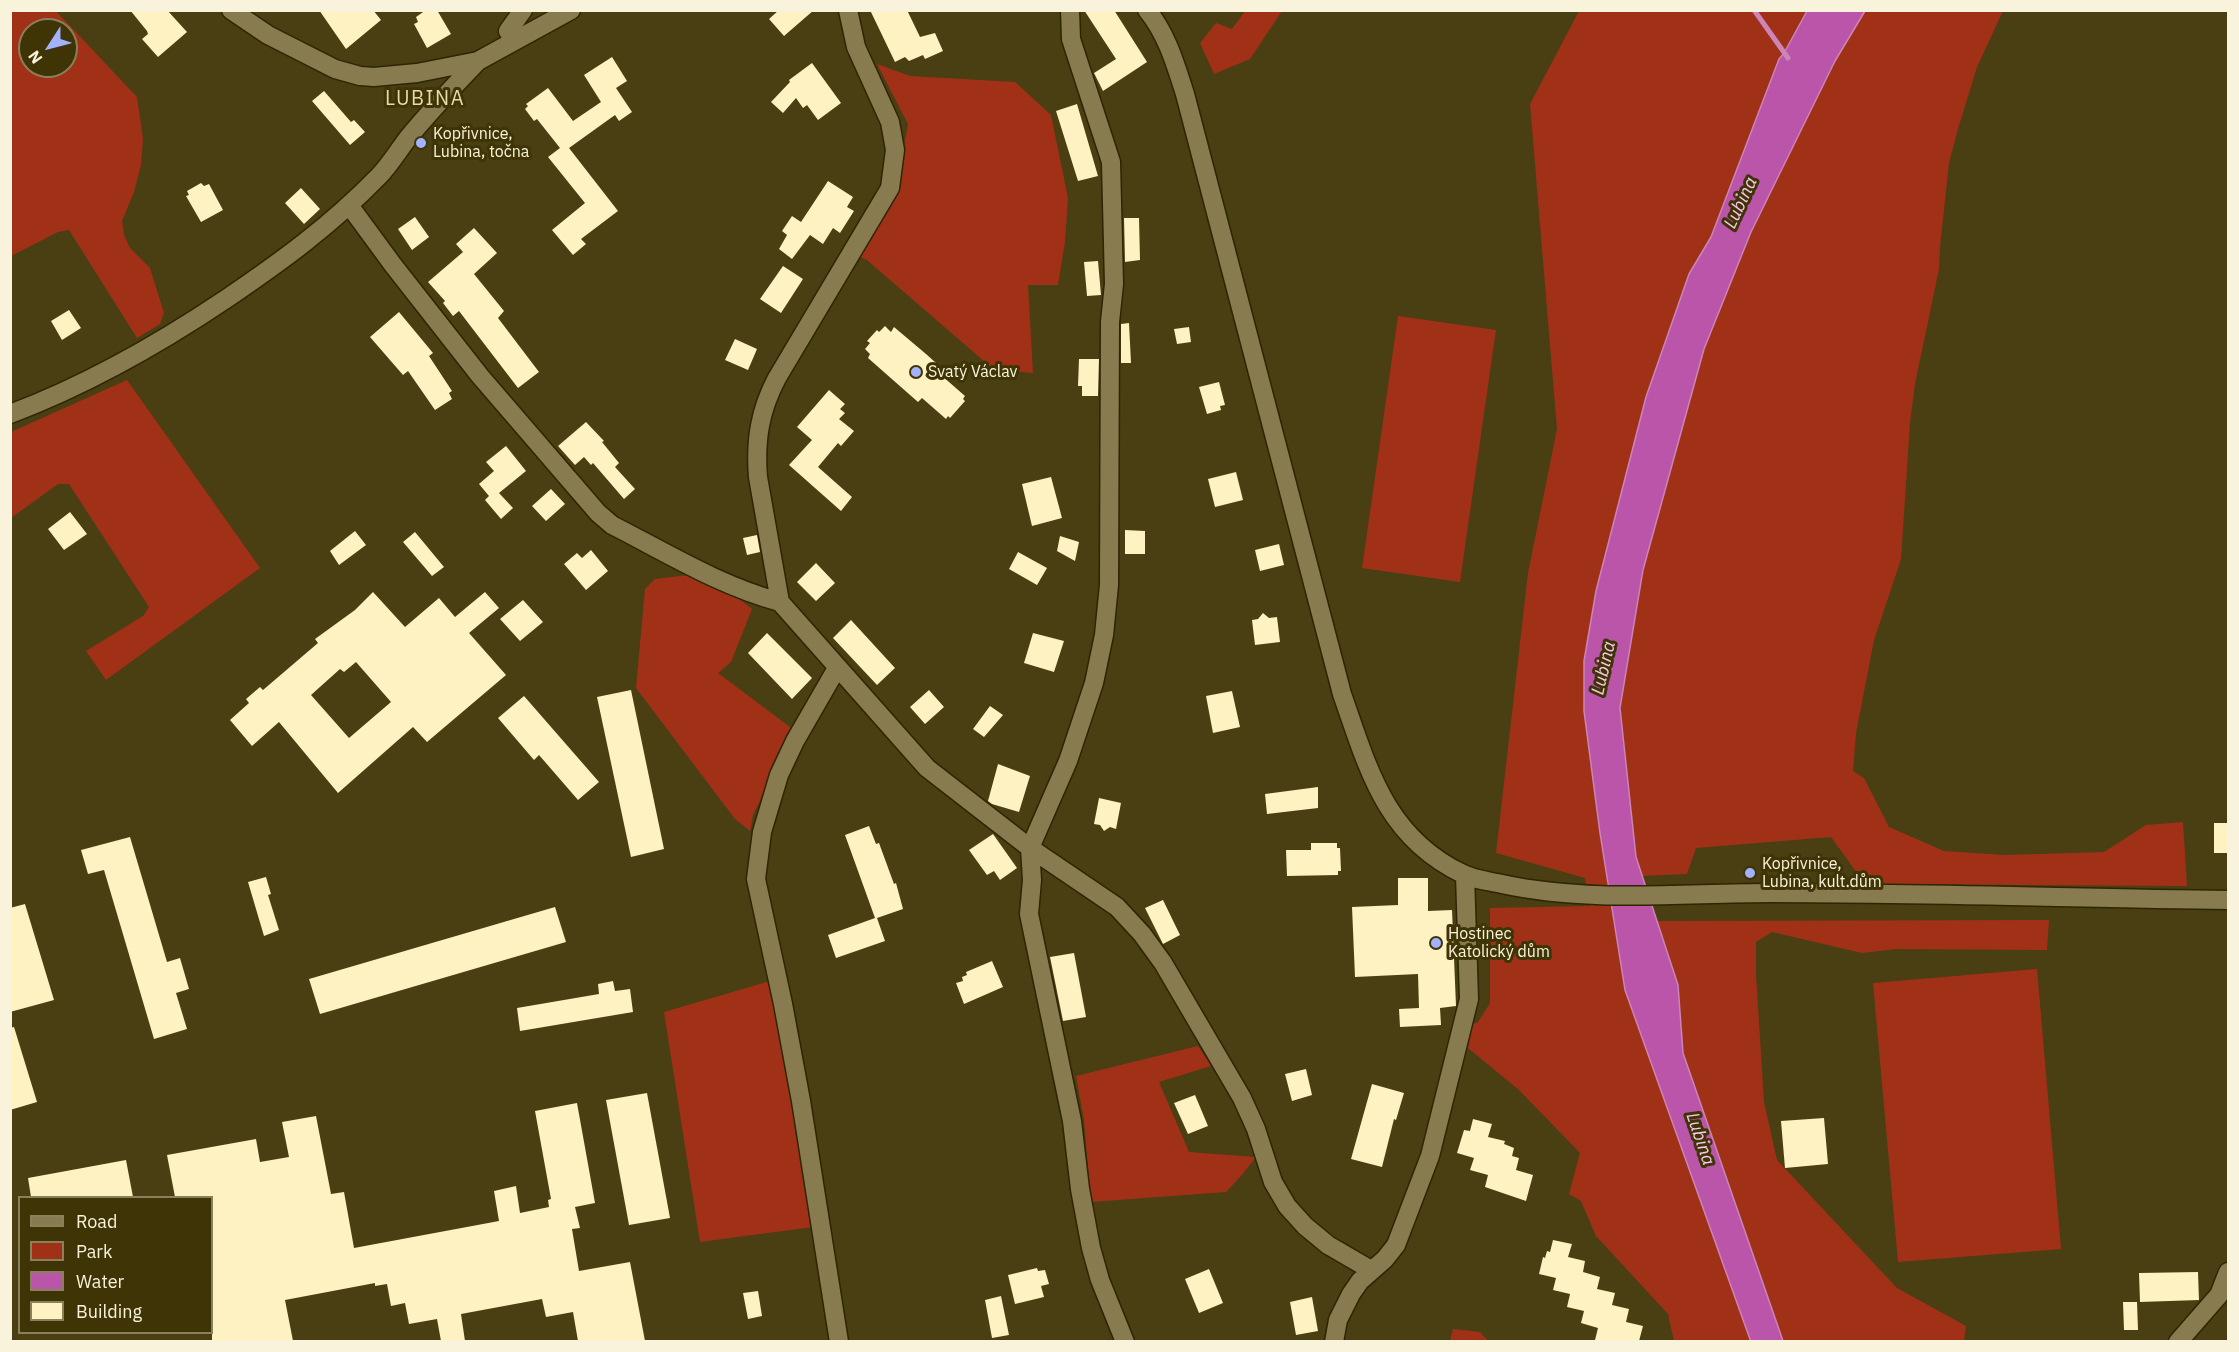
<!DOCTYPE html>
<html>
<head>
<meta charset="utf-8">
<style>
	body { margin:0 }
	#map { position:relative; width:2239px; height:1352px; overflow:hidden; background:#4a3e13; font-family:"IBM Plex Sans",sans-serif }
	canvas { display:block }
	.frame { position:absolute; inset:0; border:12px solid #f9f3dc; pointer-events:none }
	.legend { position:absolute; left:18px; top:1196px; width:195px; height:138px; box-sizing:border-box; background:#3f3406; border:2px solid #89805c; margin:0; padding:8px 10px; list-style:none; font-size:18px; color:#f9f3dc }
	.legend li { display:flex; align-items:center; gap:12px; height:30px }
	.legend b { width:30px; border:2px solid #89805c }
	.north { position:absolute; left:18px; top:18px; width:60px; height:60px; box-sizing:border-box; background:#3f3406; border:2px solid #89805c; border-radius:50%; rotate:234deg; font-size:16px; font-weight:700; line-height:24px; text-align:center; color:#f9f3dc }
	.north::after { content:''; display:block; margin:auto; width:21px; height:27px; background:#a2b2fd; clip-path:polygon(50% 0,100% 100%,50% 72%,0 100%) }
</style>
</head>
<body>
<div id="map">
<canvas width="2239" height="1352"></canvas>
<div class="frame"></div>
<ul class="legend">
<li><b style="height:8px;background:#887b50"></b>Road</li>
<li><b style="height:16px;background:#a13116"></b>Park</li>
<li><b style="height:16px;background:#ba55a9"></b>Water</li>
<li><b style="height:16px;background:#fef1c2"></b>Building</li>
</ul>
<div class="north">N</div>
</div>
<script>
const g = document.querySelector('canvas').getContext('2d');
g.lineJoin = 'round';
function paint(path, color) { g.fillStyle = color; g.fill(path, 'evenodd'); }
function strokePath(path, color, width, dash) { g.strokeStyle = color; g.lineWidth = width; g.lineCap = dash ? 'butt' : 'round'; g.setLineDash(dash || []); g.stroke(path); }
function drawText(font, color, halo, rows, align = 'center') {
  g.font = font + ' "IBM Plex Sans",sans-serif'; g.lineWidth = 6; g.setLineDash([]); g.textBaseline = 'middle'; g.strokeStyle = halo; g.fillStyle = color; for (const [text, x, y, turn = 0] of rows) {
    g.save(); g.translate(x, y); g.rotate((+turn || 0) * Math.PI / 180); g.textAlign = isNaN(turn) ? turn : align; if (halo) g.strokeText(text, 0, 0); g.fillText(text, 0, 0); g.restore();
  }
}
paint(new Path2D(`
	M10,11H56L137,97L143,139L141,165L134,192L122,221L124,235L130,248L150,268L164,313L160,324L137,338L69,230L58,232L11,256ZM30,30H66V66H30Z
	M1245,11H1282L1250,59L1214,74L1200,43L1216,23L1232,29Z
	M1579,11H1807L1784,53L1779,59L1711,237L1689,274L1646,397L1596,591L1584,661V711L1600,833L1625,990L1751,1341H1674L1668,1314L1596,1236L1581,1201L1569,1194L1580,1153L1519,1090L1468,1048L1471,1025L1478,1022L1490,1003V908L1590,906L1585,878L1496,853L1528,573L1557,429L1530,104Z
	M1865,11H2003L1977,67L1958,129L1949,163L1940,247L1939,269L1915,384L1910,423L1901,559L1874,640L1856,733L1853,771L1864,778L1889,827L1944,851L2005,855L2104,852L2146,825L2183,822L2187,886L1865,884L1831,837L1696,848L1687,874L1642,876L1636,857L1620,708L1643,570L1704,349L1751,232L1835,61Z
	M877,64L910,76L1015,82L1051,115L1068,198L1065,242L1058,285H1028L1033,373L993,369L867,260L858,256L895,196L908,124Z
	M1398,316L1496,330L1460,582L1362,568Z
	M127,380L260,568L106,680L86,651L143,616L149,607L69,484H58L11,518V432Z
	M706,573L752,609L731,662L718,673L794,730L753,815L750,831L735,819L636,688L645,589L655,579Z
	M2049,920L2047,950L1896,949L1862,953L1772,932L1756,942V975L1764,1102L1777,1160L1897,1288L1966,1326L1964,1341H1783L1683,1053L1678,985L1657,921Z
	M2037,969L2061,1249L1898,1262L1873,983Z
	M770,981L784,1038L813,1227L700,1242L664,1012Z
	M1198,1046L1211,1066L1159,1082L1189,1152L1256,1157L1241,1176L1226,1192L1091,1202L1084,1120L1076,1076Z
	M1453,1329L1480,1332L1488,1341H1450Z`), '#a13116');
const water = new Path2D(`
	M1807,11H1865L1835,61L1751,232L1704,349L1643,570L1620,708L1636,857L1678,985L1683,1053L1783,1341L1751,1342L1625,990L1600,833L1584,711V661L1596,591L1646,397L1689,274L1711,237L1779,59L1784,53Z`);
paint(water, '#ba55a9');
strokePath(water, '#cd84b8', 1.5);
strokePath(new Path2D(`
	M1754,10L1788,58`), '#cd84b8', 5);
paint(new Path2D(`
	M130,10H167L187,32L158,57L142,39L148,34L147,31Z
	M319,10H373L381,20L346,49Z
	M426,10H437L451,34L427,48L414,24L418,22L416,17Z
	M779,10H814L784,36L769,19Z
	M870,10H907L920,37L935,33L943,51L925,59L923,55L909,61L905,57L895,62Z
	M1084,10H1114L1147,62L1103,91L1094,73L1116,59Z
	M612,57L627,81L616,88L632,112L619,121L615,115L569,148L618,211L581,239L586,244L573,255L552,230L585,203L548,157L560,148L537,119L534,121L525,109L528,106L526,104L548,88L573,121L601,102L584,75Z
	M812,63L841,103L818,120L807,105L803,108L796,98L783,113L771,102L790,82L789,80Z
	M324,91L351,122L354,120L365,132L350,145L312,101Z
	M1077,104L1098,176L1078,181L1056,111Z
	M828,181L853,197L847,207L854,211L840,233L833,228L823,244L810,235L792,259L779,249L787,235L782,231L792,216L801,222Z
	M201,183L204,186L209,184L223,210L201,222L186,196L189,195L187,191Z
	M301,188L320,209L304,224L285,203Z
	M415,217L429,237L412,250L398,229Z
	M1124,218H1139L1140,260L1125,262Z
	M474,228L497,253L474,274L504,311L498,318L539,372L518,388L459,311L453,316L443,303L445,301L428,282L463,252L456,244Z
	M1098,261L1101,295L1087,296L1084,262Z
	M783,266L803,279L781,313L760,299Z
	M69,310L81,328L62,340L51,321Z
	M399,312L433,353L429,356L452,391L449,393L452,399L435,410L408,371L403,375L370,337Z
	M1129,323L1131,363H1121V324Z
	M885,326L891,332L894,327L926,354L945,371L941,375L965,396L963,399L965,401L950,418L948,416L946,419L922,398L918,402L868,358L870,354L865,349L870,343L867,341L877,330L879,332Z
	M1189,327L1191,342L1177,344L1174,329Z
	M735,339L757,349L748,370L725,360Z
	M1079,359H1099L1098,396H1082V386H1078Z
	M1219,382L1225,405L1220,406L1221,410L1207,414L1199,387Z
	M829,390L845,404L840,409L845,413L839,419L854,431L841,446L838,443L818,467L852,497L841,511L789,465L812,440L797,427Z
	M586,422L604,441L602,442L619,463L615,467L635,489L624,499L593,463L591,465L584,457L575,465L558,446Z
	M506,446L526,471L499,493L513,508L501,519L485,500L489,496L479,484L494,471L486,462Z
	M1236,472L1243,500L1215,507L1208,479Z
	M1051,477L1062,518L1032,526L1022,484Z
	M551,489L565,504L546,521L532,506Z
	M70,512L87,534L64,550L48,529Z
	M1125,530L1145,531V554H1125Z
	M355,531L366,545L339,565L330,551Z
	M415,532L444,567L432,576L403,542Z
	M757,535L760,552L747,555L743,538Z
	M1060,536L1079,542L1075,561L1057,551Z
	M1279,544L1284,565L1260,571L1255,550Z
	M591,550L608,571L586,590L564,564L577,553L582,558Z
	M1018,552L1047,568L1037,585L1009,569Z
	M816,563L835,583L816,601L797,582Z
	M373,592L405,627L439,598L455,617L485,592L499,608L469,633L506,675L427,742L413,727L338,793L279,722L252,746L230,720L249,703L246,699L260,687L263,690L318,643L315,639L355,610ZM356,662L391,702L349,738L311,695L340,669L344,672Z
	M523,600L543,622L520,641L500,619Z
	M1263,613L1269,618L1277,617L1280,642L1255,645L1252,620L1258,619Z
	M851,620L895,668L877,685L833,638Z
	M767,633L812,678L792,699L748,653Z
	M1033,633L1064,641L1054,672L1024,663Z
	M631,690L664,849L631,857L597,697Z
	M929,690L944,707L925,724L910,707Z
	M1232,691L1240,727L1213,733L1206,696Z
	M524,696L599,782L578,800L539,755L534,760L498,718Z
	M990,706L1003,715L984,737L973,729Z
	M998,764L1030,776L1019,812L992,804L988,801Z
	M1318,787V808L1267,814L1265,794Z
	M1099,798L1121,803L1116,829L1110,827L1104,831L1100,825L1094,824Z
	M2214,823H2229V853H2214Z
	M869,826L876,844L879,843L894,884L896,883L903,909L877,918L885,941L836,958L828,935L875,918L845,835Z
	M993,834L1017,868L1000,880L994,871L987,875L969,850Z
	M130,837L167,962L180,958L189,989L176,993L187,1029L154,1039L104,870L88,874L81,850Z
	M1311,843H1337V848H1340L1341,871H1338V875L1287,876L1286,850H1311Z
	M266,877L271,894L268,895L279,930L264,936L248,882Z
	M1398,878H1428V911L1452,910L1456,1006L1440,1008L1441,1025L1400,1027L1399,1009L1419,1008L1418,974L1355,977L1352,907L1398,905Z
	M1163,900L1180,935L1163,944L1145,908Z
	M25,904L54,1000L10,1012V908Z
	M555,907L566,942L320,1014L309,979Z
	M1074,953L1086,1017L1063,1021L1050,957Z
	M992,961L1003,987L964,1004L956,983L963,981L962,977L967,975L966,972Z
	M613,981L615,991L630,989L633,1012L520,1031L517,1008L599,994L598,984Z
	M14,1027L37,1102L10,1110V1028Z
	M1306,1069L1312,1095L1292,1101L1285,1074Z
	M1372,1084L1404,1093L1396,1120L1394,1119L1382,1167L1351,1159Z
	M647,1093L670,1218L629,1225L606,1100Z
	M1195,1095L1208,1126L1188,1134L1174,1103Z
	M577,1103L595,1203L575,1207L580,1228L572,1229L579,1271L630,1262L645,1341H578L573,1312L546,1317L542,1299L461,1314L465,1341H441L437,1319L409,1324L405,1303L391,1306L387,1284L375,1286V1283L285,1300L293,1341H212V1197H175L167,1155L256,1139L260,1162L289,1157L282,1122L316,1116L331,1194L344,1192L354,1248L499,1221L494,1191L516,1186L520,1213L549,1207L548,1200L551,1199L535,1111Z
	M1824,1118L1828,1164L1785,1168L1781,1121Z
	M1473,1119L1492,1124L1488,1137L1505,1141L1504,1144L1514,1148L1512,1156L1519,1158L1516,1170L1533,1175L1526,1201L1485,1187L1488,1175L1470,1170L1474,1158L1457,1153L1464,1130L1470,1131Z
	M126,1160L133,1197H31L28,1178Z
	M1553,1240L1572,1244L1568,1257L1585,1261L1583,1272L1600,1277L1597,1289L1615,1293L1612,1305L1629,1309L1626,1322L1643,1326L1639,1341L1595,1340L1598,1328L1581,1323L1584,1311L1567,1307L1570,1294L1553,1290L1556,1278L1539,1274L1543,1257L1545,1258L1547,1251L1550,1252Z
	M1037,1268L1038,1271L1045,1270L1049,1284L1041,1286L1044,1297L1015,1304L1008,1275Z
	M1209,1269L1223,1303L1199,1313L1185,1279Z
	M2198,1272L2199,1300L2140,1302L2139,1273Z
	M758,1291L762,1316L748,1319L743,1293Z
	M1001,1296L1009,1335L992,1338L985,1300Z
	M1312,1297L1318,1331L1296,1335L1290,1302Z
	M2123,1302H2137L2138,1330H2124Z`), '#fef1c2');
const minor = new Path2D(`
	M231,10L268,35L335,69L360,76L374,77L417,73L478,61L571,10
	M1070,10L1071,39L1111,162L1114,284L1110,322L1109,585L1104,635L1094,683L1068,761L1030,848L1032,880L1029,914L1072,1121L1080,1189L1091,1248L1100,1280L1125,1342
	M1147,10C1167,34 1176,66 1185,94L1342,694C1368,768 1385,837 1463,874C1475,880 1489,881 1502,884C1589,903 1682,893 1770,893C1923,893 2076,898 2228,900
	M515,41L508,31L523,10
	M349,205L393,265L480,376L598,513L612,525C667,553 720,586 780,602L927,768L1030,848L1117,907L1142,934L1163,963L1242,1098L1256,1129L1273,1182L1287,1206L1305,1226L1328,1245L1371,1270
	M10,414C87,385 159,344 226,299C282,261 330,226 378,177C389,166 398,151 408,138C430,111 454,86 478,61
	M780,602L758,477C755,440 760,410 777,378L890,188L895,150L890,122L856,47L848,10
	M837,668L795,741L779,775L762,832L756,879L783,1004L801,1101L839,1342
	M1334,1342L1338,1320L1351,1294L1360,1281L1385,1259L1396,1245L1430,1156L1469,999L1465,875
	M2178,1342L2219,1295L2228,1272`);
strokePath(minor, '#2e2504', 21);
strokePath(minor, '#887b50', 18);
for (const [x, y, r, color] of [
	[421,143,6,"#a2b2fd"],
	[916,372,6,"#a2b2fd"],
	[1750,873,6,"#a2b2fd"],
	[1436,943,6,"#a2b2fd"]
]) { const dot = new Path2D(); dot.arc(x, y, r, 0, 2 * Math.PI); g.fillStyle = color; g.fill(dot); strokePath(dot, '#3f3406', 2); }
drawText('16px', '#f9f3dc', '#3f3406', [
	["Kopřivnice,",433,134],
	["Lubina, točna",433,152],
	["Svatý Václav",928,372],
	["Kopřivnice,",1762,864],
	["Lubina, kult.dům",1762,882],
	["Hostinec",1448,934],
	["Katolický dům",1448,952]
], 'left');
drawText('italic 18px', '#fbc7ef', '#3f3406', [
	["Lubina",1741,203,-65],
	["Lubina",1604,668,-77],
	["Lubina",1700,1139,71]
]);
g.letterSpacing = '1.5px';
drawText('20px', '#e7daac', '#3f3406', [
	["LUBINA",425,99]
]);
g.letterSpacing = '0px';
</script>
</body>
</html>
